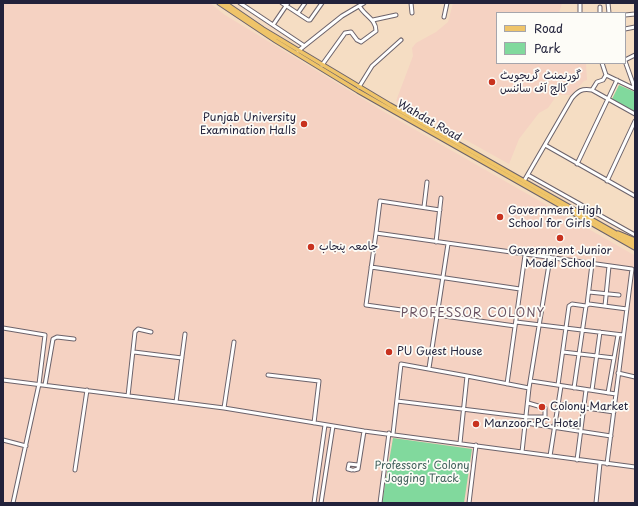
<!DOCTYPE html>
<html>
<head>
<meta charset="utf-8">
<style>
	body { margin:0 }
	#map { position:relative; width:638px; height:506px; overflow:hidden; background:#f5ddc3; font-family:"Playpen Sans",sans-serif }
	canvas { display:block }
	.frame { position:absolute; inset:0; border:4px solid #22223b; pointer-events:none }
	.legend { position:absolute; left:496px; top:12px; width:130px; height:52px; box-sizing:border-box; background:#fdfcf7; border:1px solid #a5a5ac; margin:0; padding:5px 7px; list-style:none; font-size:12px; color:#22223b }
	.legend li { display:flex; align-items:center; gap:8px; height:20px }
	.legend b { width:20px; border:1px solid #a5a5ac }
</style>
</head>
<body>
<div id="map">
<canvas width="638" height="506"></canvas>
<div class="frame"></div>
<ul class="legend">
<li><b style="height:5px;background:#efc469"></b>Road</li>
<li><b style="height:11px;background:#81d99d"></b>Park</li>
</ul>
</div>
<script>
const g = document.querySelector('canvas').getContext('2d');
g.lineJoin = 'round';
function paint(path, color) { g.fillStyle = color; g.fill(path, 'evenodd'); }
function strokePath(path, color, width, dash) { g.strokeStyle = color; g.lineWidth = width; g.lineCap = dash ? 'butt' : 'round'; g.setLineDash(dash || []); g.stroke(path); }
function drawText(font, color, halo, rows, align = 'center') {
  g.font = font + ' "Playpen Sans","Playpen Sans Arabic",sans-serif'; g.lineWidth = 3.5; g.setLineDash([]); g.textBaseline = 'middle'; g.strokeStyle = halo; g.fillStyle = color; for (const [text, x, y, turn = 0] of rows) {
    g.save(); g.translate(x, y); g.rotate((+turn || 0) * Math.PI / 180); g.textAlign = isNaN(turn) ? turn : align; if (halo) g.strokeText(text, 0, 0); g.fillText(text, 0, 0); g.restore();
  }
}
paint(new Path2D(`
	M3,3H210L225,15L386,113L634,255L635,503H3Z
	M453,3H562L559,13H497V63H586L587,80L584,81L571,95H557L548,108L539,113L519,139L509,164L396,101L413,56L412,48L416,43L436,32L448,22Z`), '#f5d2c2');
paint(new Path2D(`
	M619,85L635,92V112L612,99Z
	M393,438L472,449L464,503H382Z`), '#81d99d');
const minor = new Path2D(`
	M240,3L303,45
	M282,3L308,20H310L322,3
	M411,3L412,13
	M608,3L609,13
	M600,7V13
	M298,13L305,3
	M580,13V3
	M625,15L635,14
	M444,17L447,3
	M373,20L396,15
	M273,25L288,3
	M625,29L635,27
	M298,51L342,16L364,3
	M625,60L635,55
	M625,61L635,89
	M322,65L345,33L351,32L357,40L361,42L376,31C376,19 365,16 360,7
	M606,75L635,89
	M359,87L372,66L401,40
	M592,90L597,82L603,80L606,75L602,63
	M545,145L635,196
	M577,164L617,80
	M528,175L635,235
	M524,181L572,98C578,91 582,88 592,90L635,114
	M607,181L635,121
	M424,207L427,182
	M440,210L380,201L376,233L632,269L607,464
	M376,233L366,305L515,326
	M436,242L441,198
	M371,267L520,289
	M589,292L619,295
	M587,305L592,264
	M605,306L609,266
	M516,322L623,335
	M3,328L45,335L39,384L13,503
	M134,352L182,358
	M563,352L614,358
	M429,368L448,244
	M618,373L635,377
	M268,375L319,381L314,423
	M3,380L224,408L364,431L635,467
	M531,381L616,394
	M507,384L525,255
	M45,385L53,339L57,337L74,339
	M558,385L569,306L572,304L586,306
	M574,388L586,306L589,304L627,309
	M592,390L600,332
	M608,393L618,335
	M128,396L135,332L138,329L151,332
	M397,401L527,417H545V408L528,403
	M176,402L185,334
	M558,404L614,412
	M224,408L234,342
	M526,423L611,436
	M393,434L401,364L467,376
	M3,440L26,446
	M460,443L467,376L529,388L550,258
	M522,452L529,388
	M550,456L561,386
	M577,460L586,390
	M75,470L87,390
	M352,470L348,469L349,464L358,465
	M354,470L358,469L364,431
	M314,503L325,425
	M321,503L333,426
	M380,503L389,433
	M469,503L476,445
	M596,503L600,463`);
const major = new Path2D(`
	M219,3L276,41L358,91L635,248
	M225,3L263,29L390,105L635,244
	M618,233L635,240`);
strokePath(minor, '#6c636b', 5);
strokePath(major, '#6c636b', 5.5);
strokePath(minor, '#fff', 3);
strokePath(major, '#efc469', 3.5);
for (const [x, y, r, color] of [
	[492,82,4,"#c8321e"],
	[304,124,4,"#c8321e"],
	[500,217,4,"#c8321e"],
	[560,238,4,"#c8321e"],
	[311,247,4,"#c8321e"],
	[389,352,4,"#c8321e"],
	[542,407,4,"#c8321e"],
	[476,424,4,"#c8321e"]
]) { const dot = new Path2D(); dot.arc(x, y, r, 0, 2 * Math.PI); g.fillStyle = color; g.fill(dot); strokePath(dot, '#fdfcf7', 1.5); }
drawText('11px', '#22223b', '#fdfcf7', [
	["گورنمنٹ گریجویٹ",500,76],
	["کالج آف سائنس",500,89],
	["Punjab University",296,118,"right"],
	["Examination Halls",296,131,"right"],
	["Government High",508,211],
	["School for Girls",508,224],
	["جامعہ پنجاب",319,247],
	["Government Junior",560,251,"center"],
	["Model School",560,264,"center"],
	["PU Guest House",397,352],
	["Colony Market",550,407],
	["Manzoor PC Hotel",484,424]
], 'left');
drawText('11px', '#22223b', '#fdfcf7', [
	["Wahdat Road",429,121,30]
]);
drawText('11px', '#43625d', '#fdfcf7', [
	["Professors' Colony",422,466],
	["Jogging Track",422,479]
]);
g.letterSpacing = '1px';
drawText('12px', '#6a5362', '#fdfcf7', [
	["PROFESSOR COLONY",473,314]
]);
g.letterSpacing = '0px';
</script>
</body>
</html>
